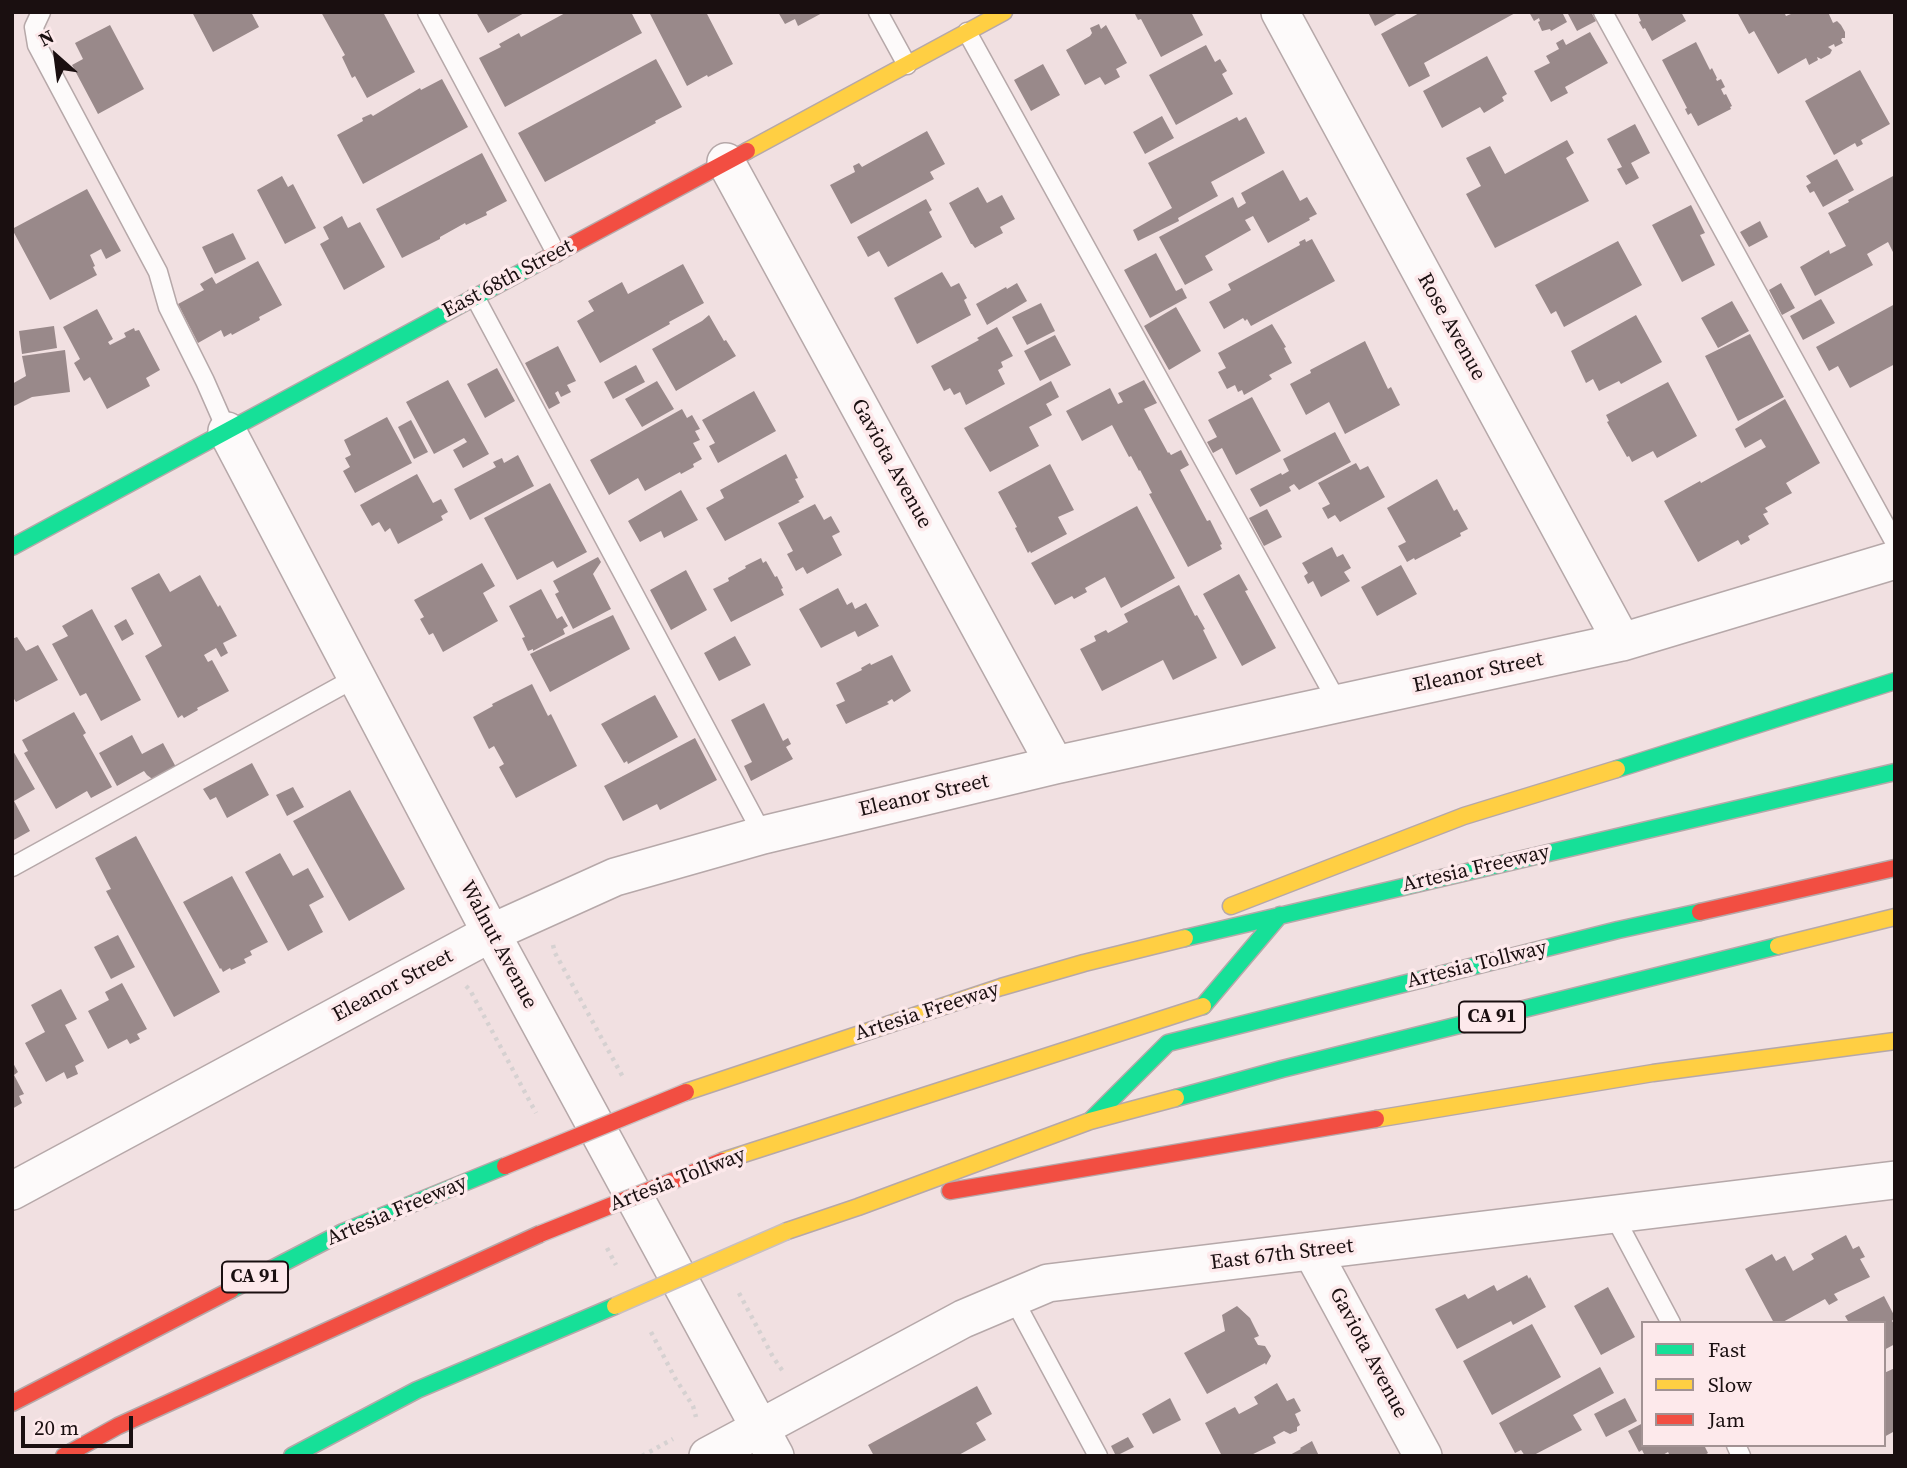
<!DOCTYPE html>
<html>
<head>
<meta charset="utf-8">
<style>
	body { margin:0 }
	#map { position:relative; width:1907px; height:1468px; overflow:hidden; background:#f1e0e1; font-family:"Source Serif 4",serif }
	canvas { display:block }
	.frame { position:absolute; inset:0; border:14px solid #1a0f10; pointer-events:none }
	.legend { position:absolute; left:1641px; top:1321px; width:245px; height:126px; box-sizing:border-box; background:#fde9eb; border:2px solid #a29293; margin:0; padding:9px 12px; list-style:none; font-size:21px; color:#1a0f10 }
	.legend li { display:flex; align-items:center; gap:14px; height:35px }
	.legend b { width:35px; border:2px solid #a29293 }
	.north { position:absolute; left:21px; top:21px; width:70px; height:70px; -webkit-text-stroke:5px #fde9eb; paint-order:stroke; rotate:332deg; font-size:19px; font-weight:700; line-height:28px; text-align:center; color:#1a0f10 }
	.north::after { content:''; display:block; margin:auto; width:24px; height:32px; background:#1a0f10; clip-path:polygon(50% 0,100% 100%,50% 72%,0 100%) }
	.scale { position:absolute; left:21px; top:1416px; width:112px; height:32px; box-sizing:border-box; border:4px solid #1a0f10; border-top:0; padding-left:9px; font-size:21px; line-height:24px; white-space:nowrap; color:#1a0f10; -webkit-text-stroke:5px #fde9eb; paint-order:stroke }
</style>
</head>
<body>
<div id="map">
<canvas width="1907" height="1468"></canvas>
<div class="frame"></div>
<ul class="legend">
<li><b style="height:9px;background:#16e098"></b>Fast</li>
<li><b style="height:9px;background:#ffcf43"></b>Slow</li>
<li><b style="height:9px;background:#f24e42"></b>Jam</li>
</ul>
<div class="north">N</div>
<div class="scale">20 m</div>
</div>
<script>
const g = document.querySelector('canvas').getContext('2d');
g.lineJoin = 'round';
function paint(path, color) { g.fillStyle = color; g.fill(path, 'evenodd'); }
function strokePath(path, color, width, dash) { g.strokeStyle = color; g.lineWidth = width; g.lineCap = dash ? 'butt' : 'round'; g.setLineDash(dash || []); g.stroke(path); }
function drawText(font, color, halo, rows, align = 'center') {
  g.font = font + ' "Source Serif 4",serif'; g.lineWidth = 7; g.setLineDash([]); g.textBaseline = 'middle'; g.strokeStyle = halo; g.fillStyle = color; for (const [text, x, y, turn = 0] of rows) {
    g.save(); g.translate(x, y); g.rotate((+turn || 0) * Math.PI / 180); g.textAlign = isNaN(turn) ? turn : align; if (halo) g.strokeText(text, 0, 0); g.fillText(text, 0, 0); g.restore();
  }
}
paint(new Path2D(`
	M192,12H251L259,27L213,52Z
	M321,12H383L415,72L367,98L355,76L352,78L342,57L345,55Z
	M476,12H526L488,33Z
	M567,12H631L642,33L505,107L479,58L501,47L499,44L519,33L521,37Z
	M649,12H706L733,64L708,77L707,75L687,86Z
	M778,12H824L798,26L795,19L785,24Z
	M1134,12H1191L1203,35L1161,57L1141,19L1138,20Z
	M1368,12H1400L1375,26Z
	M1421,12H1517L1424,63L1430,76L1409,87L1381,34Z
	M1529,12H1562L1567,22L1551,31L1550,29L1542,31L1538,22L1540,21L1539,18L1534,21Z
	M1567,12H1591L1596,21L1577,31Z
	M1637,12H1681L1686,21L1652,41L1645,28L1643,29L1639,22L1641,21Z
	M1737,12H1784L1786,16L1791,14V12H1828L1833,23L1837,21L1841,25L1845,32V38H1842L1841,40L1843,43L1835,47L1834,44L1828,47L1832,50L1830,54L1821,59L1817,57L1818,60L1809,65L1806,58L1778,74L1754,31L1749,34Z
	M1099,24L1101,29L1106,25L1127,63L1116,69L1120,77L1105,85L1100,77L1085,85L1066,50L1090,36L1092,33L1090,28Z
	M110,25L144,89L98,114L72,65L83,59L75,43Z
	M1590,32L1608,63L1565,87L1568,93L1551,102L1534,71L1550,63L1546,56L1559,49L1556,43L1563,39L1566,45Z
	M1696,42L1710,70L1712,68L1717,78L1716,79L1717,81L1721,79L1725,87L1721,89L1724,95L1726,94L1732,106L1730,107L1731,109L1698,126L1691,113L1688,115L1685,109L1687,108L1662,60Z
	M1206,45L1215,62L1220,59L1227,71L1222,74L1233,94L1176,125L1149,75Z
	M1487,56L1507,94L1502,97L1504,101L1484,113L1480,107L1442,128L1423,91Z
	M656,59L682,107L655,121L656,123L545,182L518,133Z
	M1043,64L1060,95L1031,111L1014,80Z
	M1860,70L1890,124L1861,140L1863,144L1857,147L1855,143L1834,155L1805,101Z
	M442,79L468,127L363,184L337,135L363,121L362,118L371,114L373,116L420,88L421,90Z
	M1162,116L1174,138L1145,154L1133,132Z
	M1237,117L1239,121L1246,117L1265,153L1211,182L1218,196L1178,218L1179,221L1138,241L1133,230L1172,208L1148,163Z
	M1635,124L1650,153L1631,163L1639,178L1626,185L1617,169L1622,167L1607,139Z
	M927,131L945,164L930,172L934,179L851,224L830,185L855,172L853,166L859,163L862,167Z
	M1567,140L1574,153L1566,158L1589,201L1495,248L1466,194L1481,186L1466,158L1490,146L1505,174Z
	M482,153L507,201L486,212L487,215L466,225L465,223L440,237V239L402,258L376,209Z
	M1837,159L1854,190L1823,207L1814,191L1810,193L1806,186L1811,183L1806,176Z
	M1283,170L1300,201L1307,197L1317,214L1309,218L1310,220L1268,243L1253,216L1245,220L1251,230L1205,256L1213,270L1185,285L1159,237L1233,197L1238,208L1246,203L1241,193Z
	M1895,175V256L1888,242L1867,254L1873,265L1815,296L1800,267L1829,250L1830,254L1846,246L1828,213L1849,202L1848,200Z
	M282,176L288,187L293,184L316,228L285,244L257,190Z
	M978,187L987,203L1002,195L1015,219L1000,227L1003,233L975,248L972,244H971L949,203Z
	M87,189L121,251L106,259L101,249L90,255L95,266L93,267L97,275L50,300L12,229Z
	M926,199L932,210L929,212L942,237L888,267L879,251L868,257L857,237Z
	M1691,205L1705,233L1700,235L1715,265L1682,282L1652,225Z
	M342,216L348,228L360,222L385,267L344,290L320,244L329,239L323,227Z
	M1760,221L1768,237L1749,247L1740,232Z
	M233,233L246,259L215,274L202,247Z
	M1305,239L1306,242L1312,239L1335,281L1251,326L1247,319L1245,321L1243,318L1224,329L1209,302L1231,290L1228,284L1300,245L1299,242Z
	M1618,241L1642,285L1564,327L1556,311L1551,314L1535,285Z
	M1156,253L1176,291L1182,288L1187,298L1150,318L1124,270Z
	M258,261L282,305L259,317L260,320L232,335L231,333L224,337L221,330L198,343L178,304L204,290L200,284L212,277L216,284Z
	M683,264L704,303L669,322L670,324L600,363L577,321L594,311L588,301L622,282L628,294Z
	M942,272L951,287L959,283L967,298L964,300L971,315L917,344L894,298Z
	M1017,283L1027,301L987,325L976,304L1006,287L1007,289Z
	M1781,283L1795,308L1782,315L1769,290Z
	M1821,299L1835,323L1803,340L1790,316Z
	M1732,301L1749,331L1718,348L1701,318Z
	M1041,303L1055,331L1027,345L1012,317Z
	M1895,304V364L1850,388L1838,366L1829,371L1816,347Z
	M1176,307L1201,351L1169,370L1144,326Z
	M97,309L113,339L108,342L110,345L126,337L124,333L134,328L135,331L139,330L160,370L146,378L150,386L107,409L90,377L84,381L74,363L80,359L63,327Z
	M709,315L724,341L726,340L736,356L676,391L652,349L702,321Z
	M1636,315L1662,362L1621,384L1619,381L1599,391L1593,379L1586,383L1571,351Z
	M1272,324L1286,347L1284,348L1292,363L1269,375L1272,379L1244,395L1242,390L1238,392L1235,385L1227,389L1218,372L1226,368L1218,353Z
	M54,326L57,348L22,354L19,331Z
	M997,327L1013,356L1001,362L1003,367L998,370L1005,384L966,405L960,392L954,395L950,388L944,391L931,366L979,340L977,338Z
	M1750,334L1784,397L1738,421L1705,356Z
	M1055,335L1071,365L1040,381L1024,351Z
	M1365,341L1388,389L1391,387L1400,405L1345,434L1329,402L1306,415L1290,384L1311,373L1310,370Z
	M558,346L576,381L567,385L571,392L561,397L558,391L555,393L560,403L549,409L525,363Z
	M65,350L70,392L32,397L12,407V384L26,376L22,356Z
	M636,365L645,382L613,399L604,382Z
	M497,368L515,401L485,418L467,384Z
	M448,380L489,454L463,468L453,450L467,442L464,438L434,454L406,402Z
	M1144,380L1157,403L1144,409L1168,453L1169,452L1171,455L1181,450L1189,465L1180,470L1207,521L1210,520L1222,544L1220,545L1222,549L1188,567L1149,494L1152,493L1140,470L1139,471L1131,456L1129,457L1112,425L1082,441L1066,411L1110,388L1118,404L1123,402L1118,393Z
	M657,381L674,409L642,427L625,399Z
	M1051,381L1059,397L1046,404L1052,415L1029,427L1039,446L990,472L964,428Z
	M1668,382L1697,436L1657,458L1653,451L1632,462L1629,456L1627,457L1607,422L1609,421L1606,415Z
	M754,391L776,431L718,463L709,446L715,443L702,420Z
	M1252,397L1281,451L1236,475L1222,448L1213,453L1207,442L1217,437L1208,420Z
	M1785,399L1820,463L1786,483L1792,493L1765,508L1768,512L1763,514L1769,524L1748,536L1750,540L1741,545L1738,540L1698,562L1664,501L1700,481L1701,483L1766,447L1761,439L1745,448L1735,429Z
	M682,409L687,418L692,415L700,429L695,431L700,440L693,443L702,459L693,464L694,467L681,474L680,472L645,491L638,478L609,495L590,460Z
	M387,417L412,463L355,493L343,471L350,467L345,458L351,455L344,440Z
	M411,420L428,452L414,459L398,427Z
	M1335,432L1351,462L1299,490L1294,484L1289,487L1291,491L1260,507L1250,489L1281,473L1282,475L1289,471L1283,459Z
	M786,454L798,478L795,479L804,497L798,501L800,502L725,541L706,508L724,498L720,490Z
	M518,455L534,486L470,520L454,489L496,467L493,462L502,458L504,463Z
	M1356,463L1360,470L1368,466L1385,497L1340,522L1335,515L1328,519L1322,508L1330,504L1318,483Z
	M1050,464L1074,510L1058,517L1067,534L1031,553L1030,551L1028,553L1015,528L1017,527L998,492Z
	M417,474L433,503L441,499L448,512L441,516L443,520L398,544L390,528L385,532L379,522L372,526L360,505Z
	M1437,479L1454,511L1457,509L1468,529L1460,533L1461,536L1415,560L1414,558L1407,562L1398,546L1406,542L1387,508Z
	M550,483L587,552L557,568L553,561L517,580L484,518Z
	M681,490L698,520L664,538L661,531L640,542L628,521Z
	M815,504L824,520L831,516L840,532L832,536L842,555L807,574L803,567L796,571L787,554L793,551L778,523Z
	M1137,506L1175,578L1121,608L1105,577L1085,588L1087,592L1074,599L1072,596L1055,605L1031,563Z
	M1267,509L1282,537L1264,546L1249,518Z
	M1332,547L1337,557L1343,554L1351,568L1344,572L1350,581L1321,597L1313,581L1308,584L1304,576L1308,573L1302,563Z
	M598,557L601,562L593,574L611,609L573,629L555,594L559,592L553,581Z
	M761,558L763,563L766,561L775,577L777,576L783,588L781,589L784,595L731,622L713,589L729,581L728,578L746,568L745,566Z
	M482,563L495,586L483,593L498,621L443,652L433,633L429,635L420,619L424,617L414,600Z
	M1401,565L1417,594L1377,616L1361,587Z
	M686,570L707,610L671,630L650,590Z
	M159,573L170,592L200,575L218,607L220,605L237,636L223,643L228,653L221,657L216,648L204,655L208,662L212,660L229,691L197,708L198,710L184,718L182,715L178,718L145,656L162,646L131,588Z
	M1239,574L1248,590L1245,591L1276,648L1242,666L1203,594Z
	M1179,585L1195,616L1197,615L1205,629L1203,630L1217,658L1173,680L1163,660L1102,691L1080,649L1096,641L1094,636L1106,630L1108,633L1128,622L1124,614Z
	M838,588L847,605L852,602L855,609L866,603L879,626L858,637L855,631L821,648L799,609Z
	M541,589L557,619L562,616L568,626L563,629L565,634L533,651V649L528,651L522,638L525,637L509,606Z
	M92,609L141,700L101,721L86,693L80,696L52,644L68,636L62,626Z
	M613,615L630,649L550,692L530,654Z
	M126,619L134,634L122,641L114,626Z
	M735,636L751,665L719,681L704,653Z
	M17,637L26,651L38,645L58,680L16,702L12,696V639Z
	M892,655L911,691L894,702L892,699L887,702L889,704L846,724L836,705L845,701L836,683L862,670L861,668L870,663L871,665Z
	M532,684L548,716L551,714L577,766L516,798L499,767L504,764L494,746L489,749L473,717L493,706L492,704Z
	M655,695L678,737L628,764L627,761L624,763L601,724Z
	M764,703L783,741L788,738L791,744L786,747L793,759L751,781L744,766L752,762L731,720Z
	M74,712L86,733L83,735L112,787L91,798L87,791L56,809L24,753L28,751L22,740Z
	M132,735L142,754L163,743L177,769L155,781L147,775L144,771L117,786L99,753Z
	M695,738L717,780L660,810L657,804L623,821L604,786Z
	M12,749L35,789L14,801L30,831L12,841Z
	M252,763L269,795L227,818L216,797L210,800L203,789Z
	M293,787L304,807L287,816L276,795Z
	M350,790L405,889L349,921L293,821Z
	M136,836L220,992L174,1017L106,891L111,889L95,858Z
	M280,853L293,876L308,868L324,897L309,905L323,932L288,951L245,872Z
	M232,876L268,942L250,951L252,955L244,959L246,963L231,970L230,968L223,972L221,968L220,969L183,902Z
	M118,935L135,967L111,979L94,947Z
	M122,983L147,1029L137,1034L140,1039L130,1044L127,1039L108,1049L88,1011L109,1000L105,992Z
	M61,989L77,1019L65,1025L84,1061L75,1066L78,1074L67,1079L64,1072L46,1082L25,1043L45,1032L31,1005Z
	M12,1061L18,1072L14,1075L24,1094L19,1096L22,1103L12,1109Z
	M1846,1235L1853,1249L1859,1246L1865,1257L1860,1259L1870,1277L1834,1294L1838,1300L1829,1305L1825,1299L1781,1323H1774L1745,1269L1772,1254L1776,1261L1785,1256L1793,1271L1814,1259L1811,1254Z
	M1527,1275L1529,1279L1530,1277L1546,1307L1513,1325L1511,1321L1457,1349L1435,1309L1465,1294L1468,1299L1494,1285L1497,1291Z
	M1608,1287L1635,1337L1601,1355L1574,1306Z
	M1884,1296L1895,1317L1892,1321L1895,1325V1344L1884,1350V1323H1849L1845,1316Z
	M1237,1306L1250,1318L1259,1336L1254,1338L1258,1345L1265,1346L1271,1356L1266,1365L1265,1363L1207,1394L1184,1353L1225,1331L1222,1315Z
	M1532,1324L1561,1377L1492,1415L1463,1361Z
	M1600,1367L1614,1393L1573,1415L1582,1430L1532,1456H1525L1521,1450L1515,1453L1499,1423Z
	M1895,1368V1436L1893,1432L1884,1437V1373Z
	M1277,1383L1287,1401L1294,1398L1301,1411L1295,1414L1300,1425L1297,1427V1431L1290,1434L1284,1431L1273,1437L1276,1443L1249,1456H1222L1205,1423L1235,1407L1239,1414L1258,1404L1254,1397Z
	M977,1386L992,1414L976,1423L986,1440L957,1456H874L868,1445Z
	M1170,1398L1181,1420L1153,1434L1142,1414Z
	M1625,1398L1637,1421L1606,1437L1594,1414Z
	M1643,1423V1445H1704L1708,1453L1703,1456H1670L1668,1452L1661,1456H1645L1642,1450L1639,1452L1628,1431Z
	M1128,1437L1134,1447L1116,1456L1111,1446Z
	M1312,1441L1319,1456H1288L1301,1449L1300,1448Z`), '#99898a');
const lane = new Path2D(`
	M41,12L34,27L37,45L158,272L168,307L205,381L227,431
	M427,12L556,253
	M878,12L907,65
	M1603,12L1895,543
	M967,32L1338,703
	M475,297L763,835
	M12,867L357,677
	M1613,1214L1671,1323
	M1013,1298L1098,1456
	M1736,1445L1741,1456`);
const street = new Path2D(`
	M1280,12L1622,642
	M726,162L1055,765
	M227,431L491,933L775,1456
	M12,1191L491,933L615,877L763,835L1055,765L1622,642L1895,560
	M1312,1251L1423,1456
	M708,1456L963,1319L1048,1283L1895,1180`);
const fast = new Path2D(`
	M12,547L542,261
	M1617,769L1895,681
	M1185,938L1895,772
	M1203,1006L1280,915
	M1176,1098L1282,1069L1778,946
	M1091,1120L1168,1043L1618,930L1700,912
	M231,1290L343,1232L505,1166
	M292,1456L417,1390L615,1306`);
const slow = new Path2D(`
	M747,151L1004,12
	M1231,906L1464,816L1617,769
	M1778,946L1895,917
	M686,1092L1001,987L1084,963L1185,938
	M1376,1119L1653,1073L1895,1041
	M722,1161L1203,1006
	M787,1231L858,1207L1090,1121L1176,1098`);
const jam = new Path2D(`
	M542,261L747,151
	M1700,912L1895,868
	M950,1191L1376,1119
	M12,1403L231,1290
	M64,1456L118,1426L540,1234`);
strokePath(lane, '#b6a8a9', 21);
strokePath(street, '#b6a8a9', 40);
strokePath(fast, '#b6a8a9', 19);
strokePath(slow, '#b6a8a9', 19);
strokePath(jam, '#b6a8a9', 19);
strokePath(new Path2D(`
	M553,945L555,953L624,1079
	M466,986L470,990L536,1113
	M607,1248L616,1265
	M739,1293L773,1357L784,1373
	M651,1332L675,1378L693,1406L696,1417
	M642,1456L673,1439`), '#d6d1d1', 4.5, [3.5, 5]);
strokePath(lane, '#fdfafa', 18);
strokePath(street, '#fdfafa', 37);
strokePath(fast, '#16e098', 16);
strokePath(slow, '#ffcf43', 16);
strokePath(jam, '#f24e42', 16);
const slowBridge = new Path2D(`
	M615,1306L787,1231`);
const jamBridge = new Path2D(`
	M505,1166L686,1092
	M540,1234L722,1161`);
strokePath(slowBridge, '#c8bfc0', 19, []);
strokePath(jamBridge, '#c8bfc0', 19, []);
strokePath(slowBridge, '#ffcf43', 16);
strokePath(jamBridge, '#f24e42', 16);
for (const [x, y, w] of [
	[1492,1017,66],
	[255,1277,66]
]) { const box = new Path2D(); box.roundRect(x - w / 2, y - 15.5, w, 31, 5); g.fillStyle = '#fde9eb'; g.fill(box); strokePath(box, '#1a0f10', 2); }
drawText('bold 19px', '#1a0f10', null, [
	["CA 91",1492,1017],
	["CA 91",255,1277]
]);
drawText('21px', '#1a0f10', '#fde9eb', [
	["East 68th Street",508,279,-28],
	["Rose Avenue",1451,327,61],
	["Gaviota Avenue",891,464,61],
	["Eleanor Street",1478,673,-12],
	["Eleanor Street",924,796,-13],
	["Artesia Freeway",1476,869,-13],
	["Walnut Avenue",498,945,62],
	["Artesia Tollway",1477,965,-14],
	["Eleanor Street",393,986,-28],
	["Artesia Freeway",927,1012,-18],
	["Artesia Tollway",678,1180,-21],
	["Artesia Freeway",397,1211,-23],
	["East 67th Street",1282,1255,-7],
	["Gaviota Avenue",1368,1353,62]
]);
</script>
</body>
</html>
